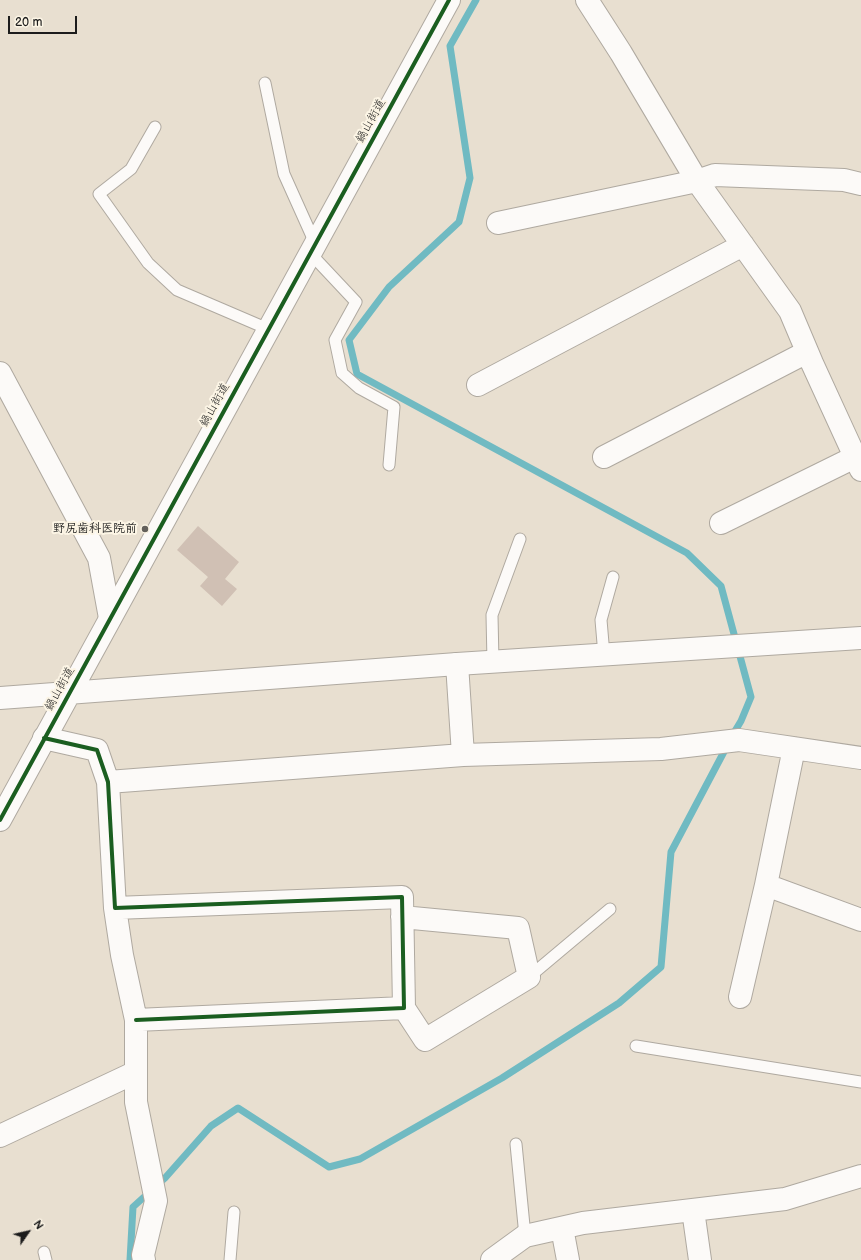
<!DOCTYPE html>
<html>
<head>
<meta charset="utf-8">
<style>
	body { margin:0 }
	#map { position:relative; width:861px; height:1260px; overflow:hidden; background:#e8dfd0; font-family:"Balsamiq Sans",sans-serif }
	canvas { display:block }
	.north { position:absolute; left:8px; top:1212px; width:40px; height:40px; -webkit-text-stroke:3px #fcf5e5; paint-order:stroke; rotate:56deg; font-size:11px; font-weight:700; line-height:16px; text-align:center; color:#1c1c1c }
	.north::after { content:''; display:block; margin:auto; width:14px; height:18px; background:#1c1c1c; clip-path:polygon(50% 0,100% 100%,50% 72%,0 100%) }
	.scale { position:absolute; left:8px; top:16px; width:69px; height:18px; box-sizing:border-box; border:2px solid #1c1c1c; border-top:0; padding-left:5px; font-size:12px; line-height:14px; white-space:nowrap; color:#1c1c1c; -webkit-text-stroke:3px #fcf5e5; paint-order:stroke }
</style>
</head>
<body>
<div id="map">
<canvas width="861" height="1260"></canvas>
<div class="north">N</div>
<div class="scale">20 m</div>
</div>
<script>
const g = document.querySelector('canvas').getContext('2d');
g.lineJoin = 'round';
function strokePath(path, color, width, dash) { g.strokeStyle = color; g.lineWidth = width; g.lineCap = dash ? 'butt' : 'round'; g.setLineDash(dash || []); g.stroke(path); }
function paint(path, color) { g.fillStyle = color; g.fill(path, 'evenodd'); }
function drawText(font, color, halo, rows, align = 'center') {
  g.font = font + ' "Balsamiq Sans","Klee One",sans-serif'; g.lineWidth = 4; g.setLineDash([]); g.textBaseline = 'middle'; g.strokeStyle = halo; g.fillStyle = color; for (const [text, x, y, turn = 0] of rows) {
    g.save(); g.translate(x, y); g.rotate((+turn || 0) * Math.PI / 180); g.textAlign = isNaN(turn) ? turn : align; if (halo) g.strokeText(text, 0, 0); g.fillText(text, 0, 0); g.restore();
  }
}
strokePath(new Path2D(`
	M476,0L450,46L470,178L459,222L389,287L349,340L357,374L687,553L721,586L751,697L741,721L732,736
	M130,1260L133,1207L165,1178L211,1126L238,1108L329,1167L360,1159L502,1078L619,1003L661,967L671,852L727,746`), '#70bac2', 7);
paint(new Path2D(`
	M198,526L239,562L225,579L237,589L222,606L200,586L208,577L177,550Z`), '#d0c0b4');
const service = new Path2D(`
	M265,83L284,174L315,243
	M155,127L131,169L99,194L148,263L177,290L268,329
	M310,253L356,302L335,340L342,373L359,388L394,407L389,465
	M604,655L601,620L613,577
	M493,662L492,615L520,539
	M529,977L610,909
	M636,1046L861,1082
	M516,1144L525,1236
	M44,1252L46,1260
	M230,1260L234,1212`);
const minor = new Path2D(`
	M587,0L621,53L697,181L790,311L812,363L861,470
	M498,223L697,181L715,175L844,180L861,184
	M0,373L99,558L110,618
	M478,385L743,245
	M604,457L807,352
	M721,523L855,457
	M457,664L463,755L661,749L739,740L861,758
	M44,738L97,750L108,782L115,908L402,897L404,1008L136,1020
	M794,748L766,885L861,920
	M108,782L463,755
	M115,908L122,955L136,1020V1102L156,1201L143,1255L144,1260
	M402,917L518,928L529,977L425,1040L404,1008
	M740,997L766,885
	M0,1136L136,1072
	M693,1210L700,1260
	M562,1228L568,1260
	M492,1260L525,1236L583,1223L785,1199L861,1176`);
const tertiary = new Path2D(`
	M0,698L457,664L861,638
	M0,820L449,0`);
strokePath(service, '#afa9a0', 13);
strokePath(minor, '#afa9a0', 24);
strokePath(tertiary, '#afa9a0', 24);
strokePath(service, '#fcfaf8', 11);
strokePath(minor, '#fcfaf8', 22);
strokePath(tertiary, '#fcfaf8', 22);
strokePath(new Path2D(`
	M44,738L97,750L108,782L115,908L402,897L404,1008L136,1020
	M0,820L449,0`), '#1b5e20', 4);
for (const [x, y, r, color] of [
	[145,529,4,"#63605b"]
]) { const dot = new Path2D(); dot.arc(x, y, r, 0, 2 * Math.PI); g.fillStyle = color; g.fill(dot); strokePath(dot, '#fcf5e5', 1.5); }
drawText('12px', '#1c1c1c', '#fcf5e5', [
	["鍋山街道",371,121,-61],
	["鍋山街道",215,405,-61],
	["鍋山街道",60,689,-61]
]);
drawText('bold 12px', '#1c1c1c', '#fcf5e5', [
	["野尻歯科医院前",137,529]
], 'right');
</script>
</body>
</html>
